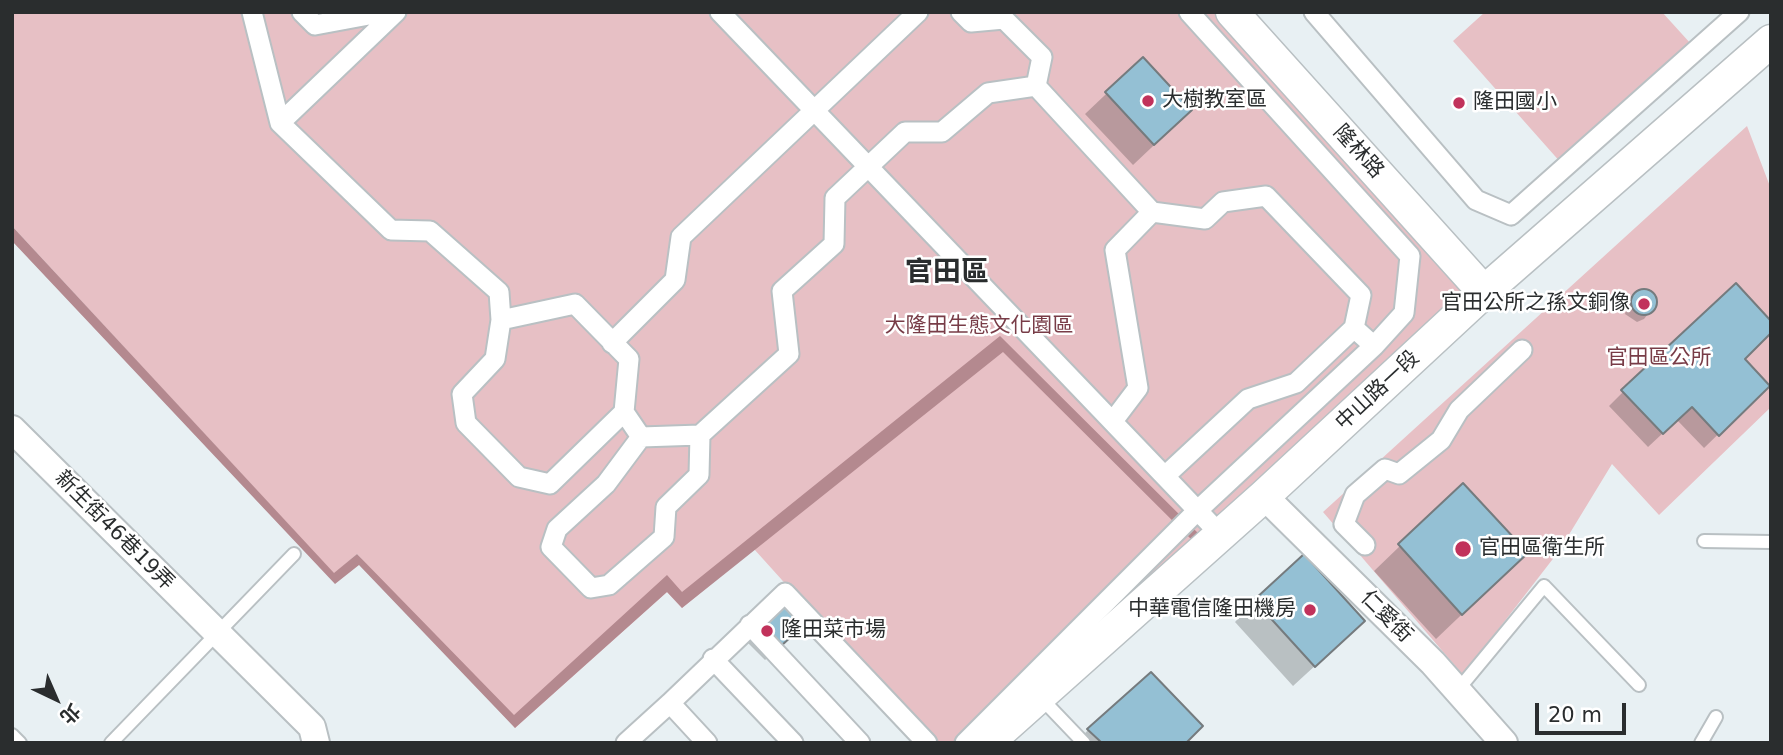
<!DOCTYPE html>
<html>
<head>
<meta charset="utf-8">
<style>
	body { margin:0 }
	#map { position:relative; width:1783px; height:755px; overflow:hidden; background:#e8f0f3; font-family:"DejaVu Sans","Noto Sans TC",sans-serif }
	canvas { display:block }
	.frame { position:absolute; inset:0; border:14px solid #2a2d2e; pointer-events:none }
	.north { position:absolute; left:21px; top:664px; width:70px; height:70px; -webkit-text-stroke:5px #fff; paint-order:stroke; rotate:136deg; font-size:19px; font-weight:700; line-height:28px; text-align:center; color:#2a2d2e }
	.north::after { content:''; display:block; margin:auto; width:24px; height:32px; background:#2a2d2e; clip-path:polygon(50% 0,100% 100%,50% 72%,0 100%) }
	.scale { position:absolute; left:1535px; top:703px; width:91px; height:32px; box-sizing:border-box; border:4px solid #2a2d2e; border-top:0; padding-left:9px; font-size:21px; line-height:24px; white-space:nowrap; color:#2a2d2e; -webkit-text-stroke:5px #fff; paint-order:stroke }
</style>
</head>
<body>
<div id="map">
<canvas width="1783" height="755"></canvas>
<div class="frame"></div>
<div class="north">北</div>
<div class="scale">20 m</div>
</div>
<script>
const g = document.querySelector('canvas').getContext('2d');
g.lineJoin = 'round';
function paint(path, color) { g.fillStyle = color; g.fill(path, 'evenodd'); }
function strokePath(path, color, width, dash) { g.strokeStyle = color; g.lineWidth = width; g.lineCap = dash ? 'butt' : 'round'; g.setLineDash(dash || []); g.stroke(path); }
function drawText(font, color, halo, rows, align = 'center') {
  g.font = font + ' "DejaVu Sans","Noto Sans TC",sans-serif'; g.lineWidth = 5; g.setLineDash([]); g.textBaseline = 'middle'; g.strokeStyle = halo; g.fillStyle = color; for (const [text, x, y, turn = 0] of rows) {
    g.save(); g.translate(x, y); g.rotate((+turn || 0) * Math.PI / 180); g.textAlign = isNaN(turn) ? turn : align; if (halo) g.strokeText(text, 0, 0); g.fillText(text, 0, 0); g.restore();
  }
}
paint(new Path2D(`
	M12,12H1234L1484,292L987,743H929L754,549L682,608L667,592L515,728L357,554L334,574L12,226Z
	M1485,12H1662L1691,44L1562,164L1453,41Z
	M1747,126L1771,189V407L1659,515L1612,464L1559,551L1463,675L1323,512Z`), '#e7c0c5');
paint(new Path2D(`
	M12,226L334,573L357,554L514,715L667,575L682,592L1000,336L1210,545L1203,551L1003,352L682,608L667,592L515,728L359,565L335,584L12,241Z`), '#b4898f');
paint(new Path2D(`
	M1143,59L1169,131L1133,165L1085,114Z
	M1642,291L1653,295L1655,305L1644,319L1637,322L1625,314L1628,303Z
	M1742,359L1768,386L1704,448L1677,420L1648,447L1609,406L1623,392Z
	M1400,546L1500,578L1436,639L1374,571Z
	M787,601L792,635L765,660L746,641Z
	M1255,601L1342,641L1293,686L1235,622Z
	M1151,674L1184,743H1076L1088,730Z`), '#0003');
const building = new Path2D(`
	M1143,57L1192,110L1154,145L1105,92Z
	M1736,283L1771,321V333L1745,359L1770,386L1719,436L1692,407L1663,434L1621,390Z
	M1631 302a13 13 0 1 1 26 0a13 13 0 1 1-26 0Z
	M1463,483L1528,553L1462,615L1398,544Z
	M1304,554L1365,621L1315,667L1254,600Z
	M787,599L808,621L780,647L759,626Z
	M1151,672L1203,726L1186,743H1102L1087,729Z`);
paint(building, '#94c0d4');
strokePath(building, '#757b7e', 2);
const service = new Path2D(`
	M1704,541L1771,542
	M1457,691L1544,586L1639,685
	M1040,697L1084,743
	M12,735L20,743
	M111,743L294,554
	M1701,743L1716,717`);
const pedestrian = new Path2D(`
	M252,12L280,123L391,230L430,231L499,292L501,320L495,359L462,394L466,423L519,477L550,484L624,412L629,359L575,304L501,320
	M302,12L315,25L385,12
	M720,12L1221,535
	M961,12L971,22L1004,19L1042,57L1036,86L1152,212L1205,219L1223,202L1266,196L1361,295L1354,328L1296,383L1248,399L1165,476
	M1189,12L1410,256L1404,313L1374,346
	M1314,12L1476,200L1511,215L1739,12
	M280,123L396,12
	M612,343L675,280L681,237L918,12
	M624,412L641,437L606,484L557,529L551,547L591,588L609,585L664,537L666,507L699,475L700,435L789,354L782,291L834,244L835,198L905,132H942L988,93L1036,86
	M1113,421L1138,388L1115,250L1152,212
	M641,437L700,435
	M1365,545L1344,524L1355,495L1385,469L1399,474L1441,440L1459,410L1522,350
	M750,625L860,743
	M713,659L793,743
	M626,743L670,703
	M707,743L670,703L785,593L927,743
	M965,743L1197,511L1374,346L1354,328`);
const minor = new Path2D(`
	M12,429L312,727L316,743
	M1264,496L1433,663L1504,743`);
const tertiary = new Path2D(`
	M1232,12L1484,292
	M987,743L1264,496L1484,292L1771,41`);
strokePath(service, '#b9c0c3', 16);
strokePath(pedestrian, '#b9c0c3', 23);
strokePath(minor, '#b9c0c3', 30);
strokePath(tertiary, '#b9c0c3', 35);
strokePath(service, '#fff', 12);
strokePath(pedestrian, '#fff', 19);
strokePath(minor, '#fff', 26);
strokePath(tertiary, '#fff', 32);
for (const [x, y, r, color] of [
	[1148,101,7,"#c1325b"],
	[1459,103,7,"#c1325b"],
	[1644,304,7,"#c1325b"],
	[1463,549,9,"#c1325b"],
	[1310,610,7,"#c1325b"],
	[767,631,7,"#c1325b"]
]) { const dot = new Path2D(); dot.arc(x, y, r, 0, 2 * Math.PI); g.fillStyle = color; g.fill(dot); strokePath(dot, '#fff', 2.5); }
drawText('21px', '#2a2d2e', '#fff', [
	["大樹教室區",1162,101],
	["隆田國小",1473,103],
	["官田公所之孫文銅像",1630,304,"right"],
	["官田區衛生所",1479,549],
	["中華電信隆田機房",1296,610,"right"],
	["隆田菜市場",781,631]
], 'left');
drawText('21px', '#2a2d2e', '#fff', [
	["隆林路",1358,152,48],
	["中山路一段",1378,391,-43],
	["新生街46巷19弄",114,531,45],
	["仁愛街",1386,617,45]
]);
drawText('21px', '#783c47', '#fff', [
	["大隆田生態文化園區",979,327],
	["官田區公所",1659,359]
]);
drawText('bold 28px', '#2a2d2e', '#fff', [
	["官田區",947,274]
]);
</script>
</body>
</html>
